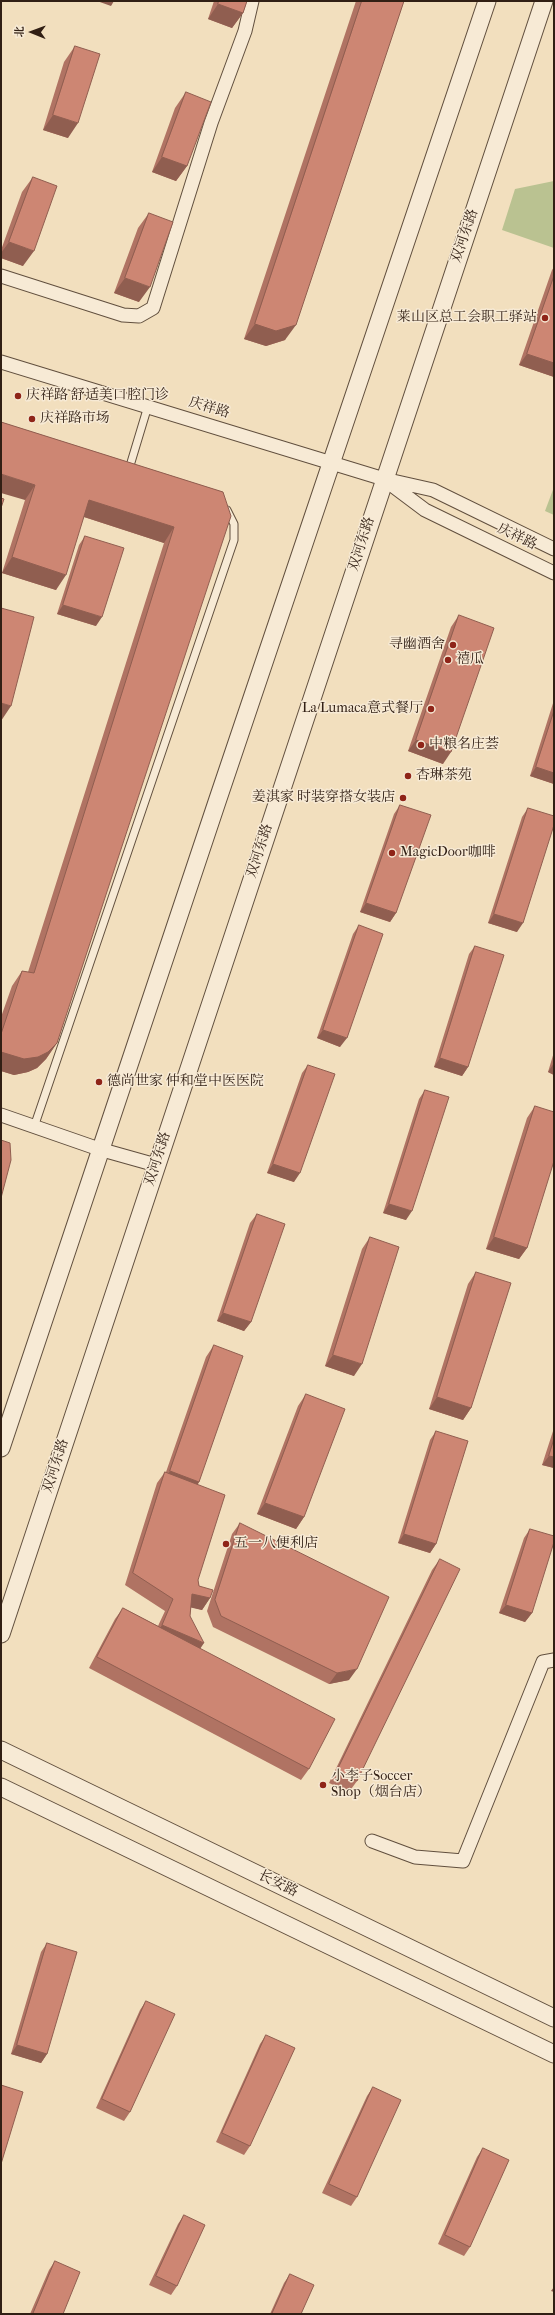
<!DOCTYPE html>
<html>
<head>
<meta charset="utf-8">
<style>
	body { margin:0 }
	#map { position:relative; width:555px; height:2315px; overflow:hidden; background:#f2dfbe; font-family:"IM FELL French Canon","Noto Serif SC",serif }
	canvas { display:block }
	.frame { position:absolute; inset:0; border:2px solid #311f14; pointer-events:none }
	.north { position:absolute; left:12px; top:12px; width:40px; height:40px; -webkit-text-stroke:3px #f7ead5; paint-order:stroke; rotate:271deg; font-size:11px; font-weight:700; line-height:16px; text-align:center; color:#311f14 }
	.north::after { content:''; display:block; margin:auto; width:14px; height:18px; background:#311f14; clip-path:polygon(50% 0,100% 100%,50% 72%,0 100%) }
</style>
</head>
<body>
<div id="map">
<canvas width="555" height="2315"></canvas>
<div class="frame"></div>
<div class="north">北</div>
</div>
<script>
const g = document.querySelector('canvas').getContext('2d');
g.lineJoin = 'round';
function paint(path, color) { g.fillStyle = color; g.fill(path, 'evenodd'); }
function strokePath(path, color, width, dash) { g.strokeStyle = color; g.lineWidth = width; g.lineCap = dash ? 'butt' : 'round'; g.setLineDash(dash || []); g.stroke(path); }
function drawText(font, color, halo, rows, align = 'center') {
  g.font = font + ' "IM FELL French Canon","Noto Serif SC",serif'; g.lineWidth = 3; g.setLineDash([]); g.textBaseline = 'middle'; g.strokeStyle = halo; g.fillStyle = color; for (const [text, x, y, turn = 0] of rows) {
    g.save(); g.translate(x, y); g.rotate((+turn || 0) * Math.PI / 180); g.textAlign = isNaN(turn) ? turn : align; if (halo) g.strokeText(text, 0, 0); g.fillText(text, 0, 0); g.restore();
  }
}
paint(new Path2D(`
	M554,181V248L502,230L515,189Z
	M554,487V515L545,511Z`), '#bac291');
const service = new Path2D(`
	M131,470L129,469L148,406
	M34,1127L234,540V524L227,510`);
const minor = new Path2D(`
	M1,276L123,315L139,316L153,308L211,123L245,31L252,1
	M1,362L384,479L433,490L554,549
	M389,483L425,510L554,573
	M1,1115L99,1149L156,1165
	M372,1841L415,1857L463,1861L543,1662L554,1660`);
const tertiary = new Path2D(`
	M1,1448C160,965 326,483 487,1
	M1,1634L544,1
	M1,1750L554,2018
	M1,1787L554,2054`);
strokePath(service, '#614f3e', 9);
strokePath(minor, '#614f3e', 15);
strokePath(tertiary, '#614f3e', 19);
strokePath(service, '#f7ead5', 7);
strokePath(minor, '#f7ead5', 13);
strokePath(tertiary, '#f7ead5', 17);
paint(new Path2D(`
	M214,1H247L243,13L232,28L208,19Z
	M356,1H404L285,340L266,346L244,339Z
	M75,46L68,138L43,130L64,62Z
	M186,92L187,166L176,181L152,172L175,108Z
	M33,177L23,266L1,258V250L22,192Z
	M149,213L139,302L114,293L138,228Z
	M554,267V377L519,365L552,270Z
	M1,422L223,492L57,1043L46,1059L37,1068L28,1072L14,1075L1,1071V1017L12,986L22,971L28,972L164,543L84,517L56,590L2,573L25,500Z
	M85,536L96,626L57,614L79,545Z
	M459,615L443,764L408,751L451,627Z
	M554,700V784L530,776Z
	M400,805L396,913L390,922L360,912L394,814Z
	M528,808L517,932L488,923L522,817Z
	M359,925L340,1047L317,1038L353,934Z
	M475,946L468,1067L462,1076L434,1067L469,954Z
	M554,1052V1075L548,1072Z
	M308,1065L294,1182L267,1173L302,1073Z
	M425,1090L406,1220L383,1213L419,1099Z
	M535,1106L527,1248L519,1259L486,1249L527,1118Z
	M257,1214L251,1322L244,1331L217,1321L250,1223Z
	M370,1237L354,1376L325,1366L362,1249Z
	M476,1272L471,1408L463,1420L429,1409L468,1284Z
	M214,1345L199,1482L198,1484V1580L199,1586L210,1598L202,1610L191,1607L190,1616L200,1648L309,1769L301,1780L89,1668L115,1619L123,1608L158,1626L165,1611L125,1585L157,1483L165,1472H166L206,1357Z
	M306,1394L304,1517L296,1529L257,1514L298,1406Z
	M554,1428V1468L542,1465Z
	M436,1431V1544L430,1553L398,1543L430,1440Z
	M240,1523L349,1680L329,1684L213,1627L207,1611L232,1534Z
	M530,1529L532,1613L525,1622L499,1613L524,1538Z
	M440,1559L357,1781L349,1792L329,1783L432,1570Z
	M47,1943V2054L41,2063L11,2054L41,1952Z
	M146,2001L130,2112L124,2121L96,2108L140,2010Z
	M266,2035L250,2146L244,2155L216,2142L260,2044Z
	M373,2087L357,2197L351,2206L322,2193L367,2096Z
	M483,2148L470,2247L464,2256L438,2244L477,2157Z
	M184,2215L177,2286L171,2295L149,2285L178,2224Z
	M55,2261L63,2314H30L49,2270Z
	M290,2274L301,2314H270L284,2283Z`), '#b07363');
paint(new Path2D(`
	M97,1H114L111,6Z
	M218,4L243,13L232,28L208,19Z
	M53,115L78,123L68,138L43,130Z
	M162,157L187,166L176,181L152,172Z
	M9,242L34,251L23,266L1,258V253Z
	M125,278L150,287L139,302L114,293Z
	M255,324L296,325L285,340L266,346L244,339Z
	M527,354L554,363V377L519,365Z
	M1,474L35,485L25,500L1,493Z
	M89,500L174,527L164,543L78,515Z
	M12,557L66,575L56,590L2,573Z
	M63,605L102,617L96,626L57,614Z
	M1,703L11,706L1,721Z
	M416,740L451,752L443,764L408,751Z
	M536,767L554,773V784L530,776Z
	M366,903L396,913L390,922L360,912Z
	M494,914L523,923L517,932L488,923Z
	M323,1030L347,1038L340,1047L317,1038Z
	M57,1043L46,1059L37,1068L28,1072L14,1075L1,1071V1052Z
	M440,1058L468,1067L462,1076L434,1067Z
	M554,1063V1075L548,1072Z
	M273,1164L300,1173L294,1182L267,1173Z
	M389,1204L412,1211L406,1220L383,1213Z
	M494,1237L527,1248L519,1259L486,1249Z
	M223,1313L251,1322L244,1331L217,1321Z
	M333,1355L362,1364L354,1376L325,1366Z
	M437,1397L471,1408L463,1420L429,1409Z
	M549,1456L554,1457V1468L542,1465Z
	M170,1471L199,1482L191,1493L162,1483Z
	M265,1503L304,1517L296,1529L257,1514Z
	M404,1534L436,1544L430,1553L398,1543Z
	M192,1594L210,1598L202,1610L184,1606Z
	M506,1605L532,1613L525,1622L499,1613Z
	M162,1625L204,1643L196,1655L154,1637Z
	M357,1669L349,1680L329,1684L337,1673Z
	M17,2045L47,2054L41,2063L11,2054Z
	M554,2287V2292L551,2291Z`), '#905e50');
const building = new Path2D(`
	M219,1H247L243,13L218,4Z
	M362,1H404L296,325L276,331L255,324Z
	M75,46L100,54L78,123L53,115Z
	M186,92L211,102L187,166L162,157Z
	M33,177L57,186L34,251L9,242Z
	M149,213L173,222L150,287L125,278Z
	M554,276V363L527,354Z
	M1,422L223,492L231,516L57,1043L48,1052L38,1057L24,1059L1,1052V1034L22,971L34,973L174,527L89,500L66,575L12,557L35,485L1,474Z
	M1,498L4,499L1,508Z
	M85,536L124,548L102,617L63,605Z
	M1,608L34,617L11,706L1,703Z
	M459,615L494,628L451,752L416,740Z
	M554,711V773L536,767Z
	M400,805L431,815L396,913L366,903Z
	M528,808L554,816V825L523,923L494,914Z
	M359,925L383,934L347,1038L323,1030Z
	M475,946L504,955L468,1067L440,1058Z
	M308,1065L335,1074L300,1173L273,1164Z
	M425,1090L449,1097L412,1211L389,1204Z
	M535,1106L554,1112V1161L527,1248L494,1237Z
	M1,1140L10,1143L11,1160L1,1198Z
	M257,1214L285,1224L251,1322L223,1313Z
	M370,1237L399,1247L362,1364L333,1355Z
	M476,1272L511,1283L471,1408L437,1397Z
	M214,1345L243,1356L199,1482L170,1471Z
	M306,1394L345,1409L304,1517L265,1503Z
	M436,1431L468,1441L436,1544L404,1534Z
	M554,1439V1457L549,1456Z
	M165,1472L225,1495L198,1580L199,1586L213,1590L210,1598L192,1594L190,1616L204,1643L162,1625L173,1599L133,1573Z
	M240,1523L389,1597L357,1669L337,1673L221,1616L215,1600Z
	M530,1529L554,1536V1542L532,1613L506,1605Z
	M440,1559L460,1569L357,1781L337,1771Z
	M123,1608L335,1719L309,1769L97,1657Z
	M47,1943L77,1952L47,2054L17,2045Z
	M146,2001L175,2014L130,2112L102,2099Z
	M266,2035L295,2048L250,2146L222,2133Z
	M1,2085L23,2092L1,2164Z
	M373,2087L401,2100L357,2197L329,2184Z
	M483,2148L509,2160L470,2247L445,2235Z
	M184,2215L205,2225L177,2286L156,2276Z
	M55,2261L80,2272L63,2314H33Z
	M290,2274L314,2285L301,2314H272Z`);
paint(building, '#cd8673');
strokePath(building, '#905e50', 1);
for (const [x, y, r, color] of [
	[545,318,4,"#8f2418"],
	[18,396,4,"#8f2418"],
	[32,419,4,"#8f2418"],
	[453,645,4,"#8f2418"],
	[448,660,4,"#8f2418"],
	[431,709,4,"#8f2418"],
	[421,745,4,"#8f2418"],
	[408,776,4,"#8f2418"],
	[403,798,4,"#8f2418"],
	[392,853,4,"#8f2418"],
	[99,1082,4,"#8f2418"],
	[226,1544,4,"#8f2418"],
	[323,1785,4,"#8f2418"]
]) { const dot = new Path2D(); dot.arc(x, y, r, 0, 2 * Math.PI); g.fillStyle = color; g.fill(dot); strokePath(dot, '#f7ead5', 1.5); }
drawText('14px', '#311f14', '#f7ead5', [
	["双河东路",465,236,-71],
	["庆祥路",209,408,17],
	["庆祥路",517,537,26],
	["双河东路",362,544,-72],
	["双河东路",260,851,-72],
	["双河东路",158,1159,-72],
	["双河东路",56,1466,-72],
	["长安路",278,1884,26]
]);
drawText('14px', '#311f14', '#f7ead5', [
	["莱山区总工会职工驿站",537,318,"right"],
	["庆祥路 舒适美口腔门诊",26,396],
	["庆祥路市场",40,419],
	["寻幽酒舍",445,645,"right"],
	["禧瓜",456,660],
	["La Lumaca意式餐厅",423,709,"right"],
	["中粮名庄荟",429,745],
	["杏琳茶苑",416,776],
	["姜淇家 时装穿搭女装店",395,798,"right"],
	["MagicDoor咖啡",400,853],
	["德尚世家 仲和堂中医医院",107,1082],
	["五一八便利店",234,1544],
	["小李子Soccer",331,1777],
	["Shop（烟台店）",331,1793]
], 'left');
</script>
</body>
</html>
